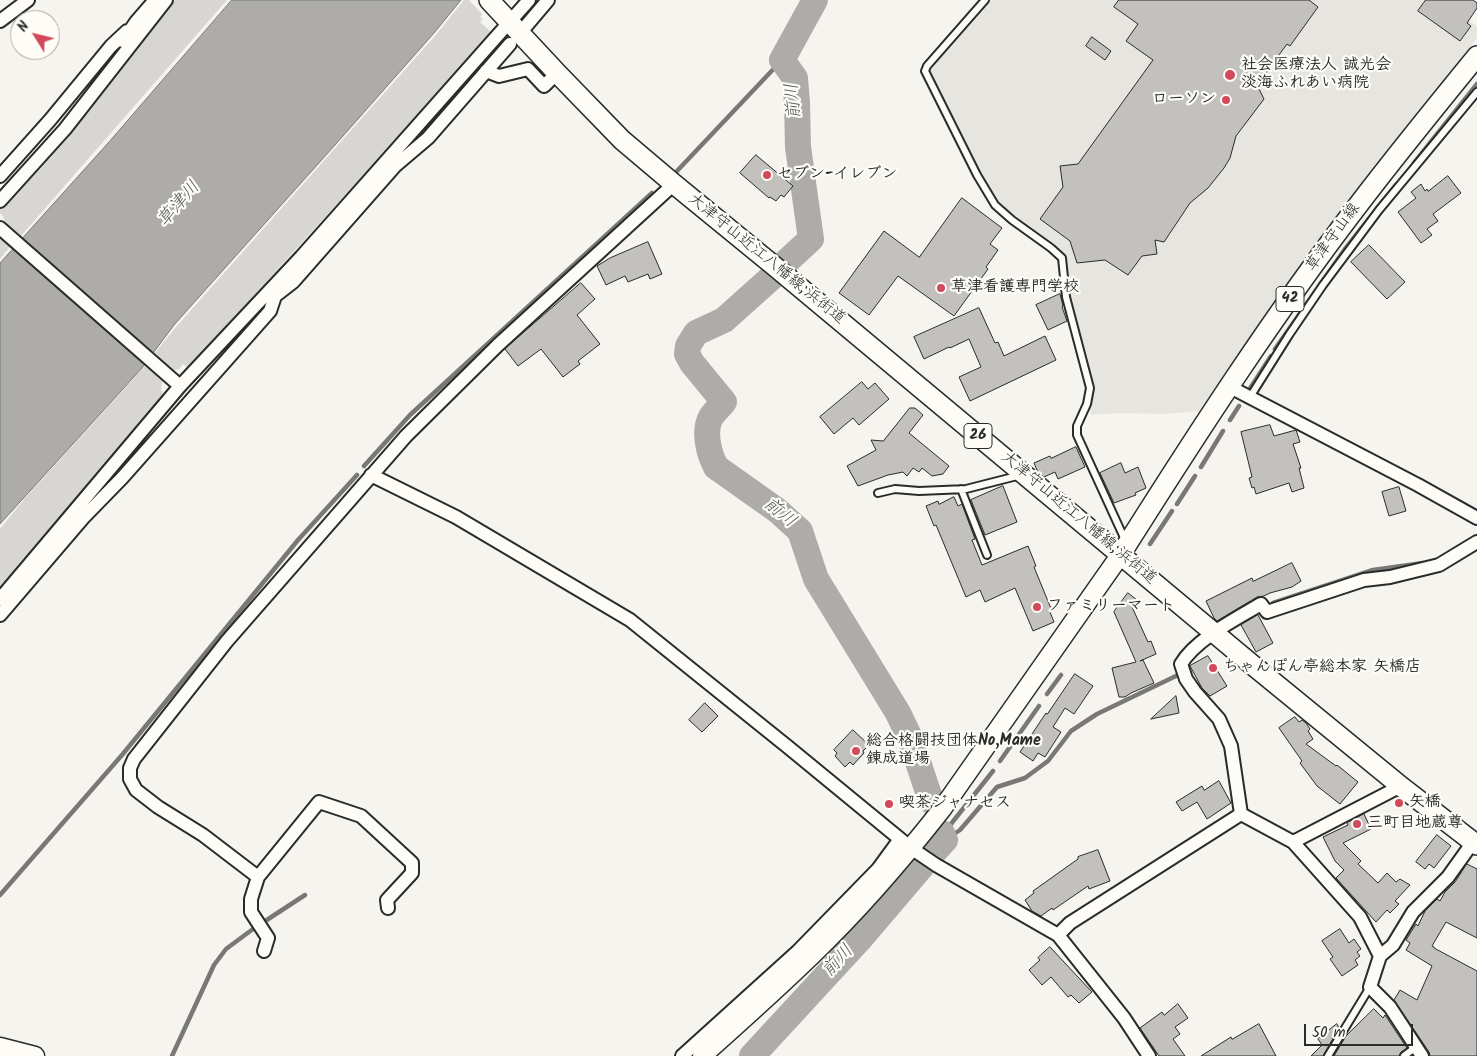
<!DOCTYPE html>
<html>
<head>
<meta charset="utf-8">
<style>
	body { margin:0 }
	#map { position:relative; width:1477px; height:1056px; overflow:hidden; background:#f5f4ef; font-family:Kalam,sans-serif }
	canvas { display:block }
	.north { position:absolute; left:10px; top:10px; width:50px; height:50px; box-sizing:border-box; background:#fdfcf7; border:1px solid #a9a8a5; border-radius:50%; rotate:306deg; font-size:14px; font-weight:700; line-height:20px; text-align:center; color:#2b2b2b }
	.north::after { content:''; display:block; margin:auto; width:18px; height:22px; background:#d1495b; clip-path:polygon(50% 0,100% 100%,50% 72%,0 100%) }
	.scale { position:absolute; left:1304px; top:1024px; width:109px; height:22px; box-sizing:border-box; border:2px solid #2b2b2b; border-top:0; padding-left:6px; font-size:15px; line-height:18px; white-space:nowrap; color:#2b2b2b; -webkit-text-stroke:4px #fdfcf7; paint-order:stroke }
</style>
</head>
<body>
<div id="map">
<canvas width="1477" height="1056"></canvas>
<div class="north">N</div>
<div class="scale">50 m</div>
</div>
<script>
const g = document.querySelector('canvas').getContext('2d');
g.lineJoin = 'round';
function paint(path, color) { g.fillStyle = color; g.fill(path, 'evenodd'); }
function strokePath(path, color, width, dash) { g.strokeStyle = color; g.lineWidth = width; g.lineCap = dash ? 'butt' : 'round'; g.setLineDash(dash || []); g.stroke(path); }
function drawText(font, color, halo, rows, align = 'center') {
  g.font = font + ' Kalam,"Klee One",sans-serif'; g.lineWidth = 4.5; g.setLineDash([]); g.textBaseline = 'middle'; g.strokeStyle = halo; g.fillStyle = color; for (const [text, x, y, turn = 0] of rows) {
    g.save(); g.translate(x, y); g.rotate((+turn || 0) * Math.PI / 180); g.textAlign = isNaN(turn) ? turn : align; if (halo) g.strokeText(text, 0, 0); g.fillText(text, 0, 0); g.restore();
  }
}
paint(new Path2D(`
	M988,0H1440L1477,26V38L1313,250L1199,411L1165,414L1119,413L1091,415L1089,408L1092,400L1093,389L1067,291L1066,256L1003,210L987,183L929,68Z`), '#e6e5e0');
paint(new Path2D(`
	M175,0H227L20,237L5,224L3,216L0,213V209L52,151Z
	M464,0H469L482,14L480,17L483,19L480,22L492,33L188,368L183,364L179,369L173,370L154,354L176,327L435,36Z
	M0,238L10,247L0,259Z
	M145,366L162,381L161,390L164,395L0,590V529L26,497Z`), '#d7d6d2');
const water = new Path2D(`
	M232,0H461L434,33L335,145L174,325L142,368L0,524V263L109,142Z`);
paint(water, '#adaca9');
strokePath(water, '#797877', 1);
strokePath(new Path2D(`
	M1414,163L1477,84
	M677,171L782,60
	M1275,349L1345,249L1396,185
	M1249,390L1271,356
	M1230,420L1239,406
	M364,466L410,415L652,193
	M1201,467L1223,431
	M1177,504L1195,476
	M1150,544L1172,511
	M1273,603L1373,570L1423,563
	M1047,694L1061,675
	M1000,761L1039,706
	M943,834L993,771
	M945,840L960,830L997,787L1025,778L1048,761L1071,731L1097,714L1178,675
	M0,895L122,755L298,540L357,475
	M172,1056L214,965L226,949L253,929L305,895`), '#797877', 4.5);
strokePath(new Path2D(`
	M785,263L811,239L798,147L797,103L795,78L782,60L815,0
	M772,277L724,320L696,333L688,346L687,354L692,363L724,402C720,407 714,412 711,417C703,431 709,454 716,467L778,511L800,531L816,579L898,713L910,738L931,801
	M933,853L945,840L942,833
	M752,1056L859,940L922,866`), '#adaca9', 26);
const building = new Path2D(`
	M1119,0H1309L1318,7L1290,46L1287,44L1257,85L1264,99L1236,136L1230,158L1224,168L1208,188L1190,203L1164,242L1155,240L1157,254L1142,256L1128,275L1105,260L1077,263L1070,241L1040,219L1063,187L1060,166L1078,164L1153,60L1126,41L1138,24L1114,7Z
	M1426,0H1473L1477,3V8L1467,23L1471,26L1460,41L1418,11Z
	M1092,37L1111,51L1105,60L1086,46Z
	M756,155L793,186L784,197L781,195L776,201L770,197L769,198L740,173Z
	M1448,176L1461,193L1433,214L1438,221L1427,229L1432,235L1421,243L1398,212L1416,198L1411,192L1421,184L1425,191L1427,189L1428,191Z
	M962,198L1002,228L990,244L998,250L986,267L988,269L954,316L898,276L869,315L839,293L884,231L919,257Z
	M648,242L662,274L650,279L648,274L628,282L625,276L606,285L597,266L610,258Z
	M1369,245L1405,282L1387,299L1351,262Z
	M581,283L595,299L577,315L600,344L578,361L580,364L563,377L541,349L518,366L505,349Z
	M1060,294L1063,306L1062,307L1067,321L1048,330L1036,305Z
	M979,308L995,343L998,342L1004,356L1045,336L1056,360L970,401L959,377L981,367L969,339L950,348L949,347L924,359L914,337Z
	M862,382L868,389L875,383L889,399L859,425L853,418L834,434L820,417Z
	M910,408H915L923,415L909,433L949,466L943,474L932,476L922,468L919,472L913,468L907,476L903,472L888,475L858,486L847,466L876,450L871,440L883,441Z
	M1270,425L1274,436L1296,430L1300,442L1293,444L1301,468H1299L1304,488L1292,492L1289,483L1256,494L1254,487L1252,488L1249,478L1252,477L1241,432Z
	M1076,447L1085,467L1058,479L1055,472L1044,477L1037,470L1034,463L1050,456L1051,458Z
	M1121,463L1125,473L1138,467L1146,488L1135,493L1136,495L1114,503L1100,473Z
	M1003,486L1017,522L985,535L971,500Z
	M1399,487L1406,511L1389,516L1382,492Z
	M954,497L958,506L962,504L975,539L972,540L982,565L1028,546L1036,566L1034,567L1052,611L1050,612L1054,622L1033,631L1015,588L985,602L980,590L966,597L936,525L934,526L926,506L938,501L939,504Z
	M1292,563L1301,581L1292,587L1270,593L1264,596L1257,597L1217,621L1214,618L1206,601L1252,578L1253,581Z
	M1128,593L1137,600L1132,607L1148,642L1151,641L1156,654L1140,661L1143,660L1154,683L1131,693L1125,697H1119L1112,668L1136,662L1114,612Z
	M1258,615L1273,643L1256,652L1241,625Z
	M1208,656L1227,686L1210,696L1202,688L1190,666Z
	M1075,674L1093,686L1074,714L1065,708L1053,727L1061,732L1045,757L1038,753L1033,761L1020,752L1046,713L1047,714Z
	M1176,696L1179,713L1151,719Z
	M705,703L718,716L702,732L689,720Z
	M1295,717L1299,722L1302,720L1306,723L1310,729L1308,731L1313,739L1306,744L1336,766L1337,765L1358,782L1340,804L1317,786L1300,763L1302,761L1279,728Z
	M853,730L869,745L863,751L864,753L853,765L850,762L845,767L835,756L837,753L834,750Z
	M1219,781L1231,803L1207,819L1197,802L1182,811L1176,802L1202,786L1204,790Z
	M1364,814L1371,829L1343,843L1361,861L1358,864L1378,883L1387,873L1396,882L1400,879L1410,885L1395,901L1399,904L1390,913L1387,910L1376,922L1336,878L1344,870L1335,861L1323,837L1348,825L1347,823Z
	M1437,835L1451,846L1434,868L1429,864L1425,869L1416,862Z
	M1098,850L1110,881L1089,889L1088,886L1053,910L1052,908L1041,916L1032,911L1025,900L1034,893L1033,891L1078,859V857Z
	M1467,864L1477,869V938L1446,922L1432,946L1434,947V948L1477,971V1056H1430L1429,1052L1394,1000L1400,990L1417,1000L1432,966L1406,950L1410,943L1406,940L1416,924L1418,926L1425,911L1437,899L1440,901L1445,892L1455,882Z
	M1340,929L1349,943L1354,939L1361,949L1357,952L1360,956L1355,960L1358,965L1342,976L1330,959L1333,957L1322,941Z
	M1050,947L1092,992L1079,1003L1071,995L1068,997L1051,977L1042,985L1029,970L1040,960L1038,958Z
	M1178,1004L1188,1018L1175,1027L1180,1034L1173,1039L1185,1056H1159L1140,1028L1162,1012L1164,1015Z
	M1374,1009L1383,1018L1385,1015L1407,1048L1401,1052L1399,1056H1334L1346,1036Z
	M1259,1024L1276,1056H1201L1231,1037L1232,1039Z
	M1337,1024L1339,1028L1323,1056H1311L1322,1045L1318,1039Z`);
paint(building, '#c2c1be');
strokePath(building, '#2b2b2b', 1);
const lane = new Path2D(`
	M985,0L927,66L925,71L977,175L995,205L1012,220L1051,248L1062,258L1066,297L1090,388L1087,404L1077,426V435L1126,542
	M1250,397L1289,335L1323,285L1379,210L1477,92
	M961,489L987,555
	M878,493L895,489L919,491L966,489L1021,475
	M1328,1056L1370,987
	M1404,1056L1416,1047`);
const street = new Path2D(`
	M0,21L28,0
	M526,26L548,0
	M123,41L136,22L155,0
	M486,71L499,76L528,69L544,86L557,73
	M0,176L50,120L111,46L127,31
	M0,201L65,129L166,0
	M0,228L180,386
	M269,292L275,296L293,282L395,166L428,138L510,44
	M1230,387L1418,485L1477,518
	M371,475L456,517L630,620L788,747L911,848L936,865L1058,935L1124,1018L1149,1056
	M0,599L180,386L301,257L529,0
	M0,615L83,518L122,478L270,311L275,296
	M1241,814L1231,746L1219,719L1195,692L1186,679L1181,664C1196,639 1236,619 1261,604L1267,612L1364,580L1390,577L1439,565L1477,542
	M1293,842L1401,786
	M258,877L203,835L158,807L136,790L130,779V768L134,759L227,641L406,436L498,345L674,184
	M1058,935L1070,923L1241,814L1293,842L1360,917L1380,956L1370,987L1390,1007L1422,1056
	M264,951L268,938L251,912V899L258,877L319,802L361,816L412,863V873L387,900L388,908
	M1380,956L1393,945L1413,912L1448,877L1473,842
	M682,1056L797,952L878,869L900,839`);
const secondary = new Path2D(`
	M0,1047L35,1056
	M702,1056C739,1023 776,990 811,956C858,911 902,860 942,809L1121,554`);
const primary = new Path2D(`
	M489,0L557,73L622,140L674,184L773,265L1255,667L1403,788L1477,845
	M1121,554C1196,435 1273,316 1359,204C1397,154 1437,105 1477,56`);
strokePath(lane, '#2b2b2b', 10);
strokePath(street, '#2b2b2b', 16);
strokePath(secondary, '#2b2b2b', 21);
strokePath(primary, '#2b2b2b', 22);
strokePath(lane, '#fdfcf7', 6);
strokePath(street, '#fdfcf7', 12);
strokePath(secondary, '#fdfcf7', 18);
strokePath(primary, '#fdfcf7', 19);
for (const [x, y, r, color] of [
	[1230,75,6,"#d1495b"],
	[1226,100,5,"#d1495b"],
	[767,175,5,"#d1495b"],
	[941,288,5,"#d1495b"],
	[1037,607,5,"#d1495b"],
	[1213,668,5,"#d1495b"],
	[856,751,5,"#d1495b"],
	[1399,803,5,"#d1495b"],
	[889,804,5,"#d1495b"],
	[1357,824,5,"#d1495b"]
]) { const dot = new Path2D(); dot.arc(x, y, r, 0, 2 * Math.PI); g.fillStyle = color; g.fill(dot); strokePath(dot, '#fdfcf7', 2); }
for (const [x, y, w] of [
	[1290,299,28],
	[978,436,28]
]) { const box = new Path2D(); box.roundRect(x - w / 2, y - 12.5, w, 25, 4); g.fillStyle = '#fdfcf7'; g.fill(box); strokePath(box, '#2b2b2b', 1); }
drawText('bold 15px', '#2b2b2b', null, [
	["42",1290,299],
	["26",978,436]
]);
drawText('bold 16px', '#2b2b2b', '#fdfcf7', [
	["社会医療法人 誠光会",1241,66],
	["淡海ふれあい病院",1241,84],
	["ローソン",1216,100,"right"],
	["セブン-イレブン",777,175],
	["草津看護専門学校",951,288],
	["ファミリーマート",1047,607],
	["ちゃんぽん亭総本家 矢橋店",1223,668],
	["総合格闘技団体No,Mame",866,742],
	["錬成道場",866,760],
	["矢橋",1409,803],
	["喫茶ジャナセス",899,804],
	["三町目地蔵尊",1367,824]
], 'left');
drawText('16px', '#2b2b2b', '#fdfcf7', [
	["草津守山線",1334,238,-54],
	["大津守山近江八幡線;浜街道",766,260,39],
	["大津守山近江八幡線;浜街道",1078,519,40]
]);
drawText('italic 18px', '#585857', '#fdfcf7', [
	["前川",795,101,-95],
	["草津川",180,205,-49],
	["前川",779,514,39],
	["前川",839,962,-47]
]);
</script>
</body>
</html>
